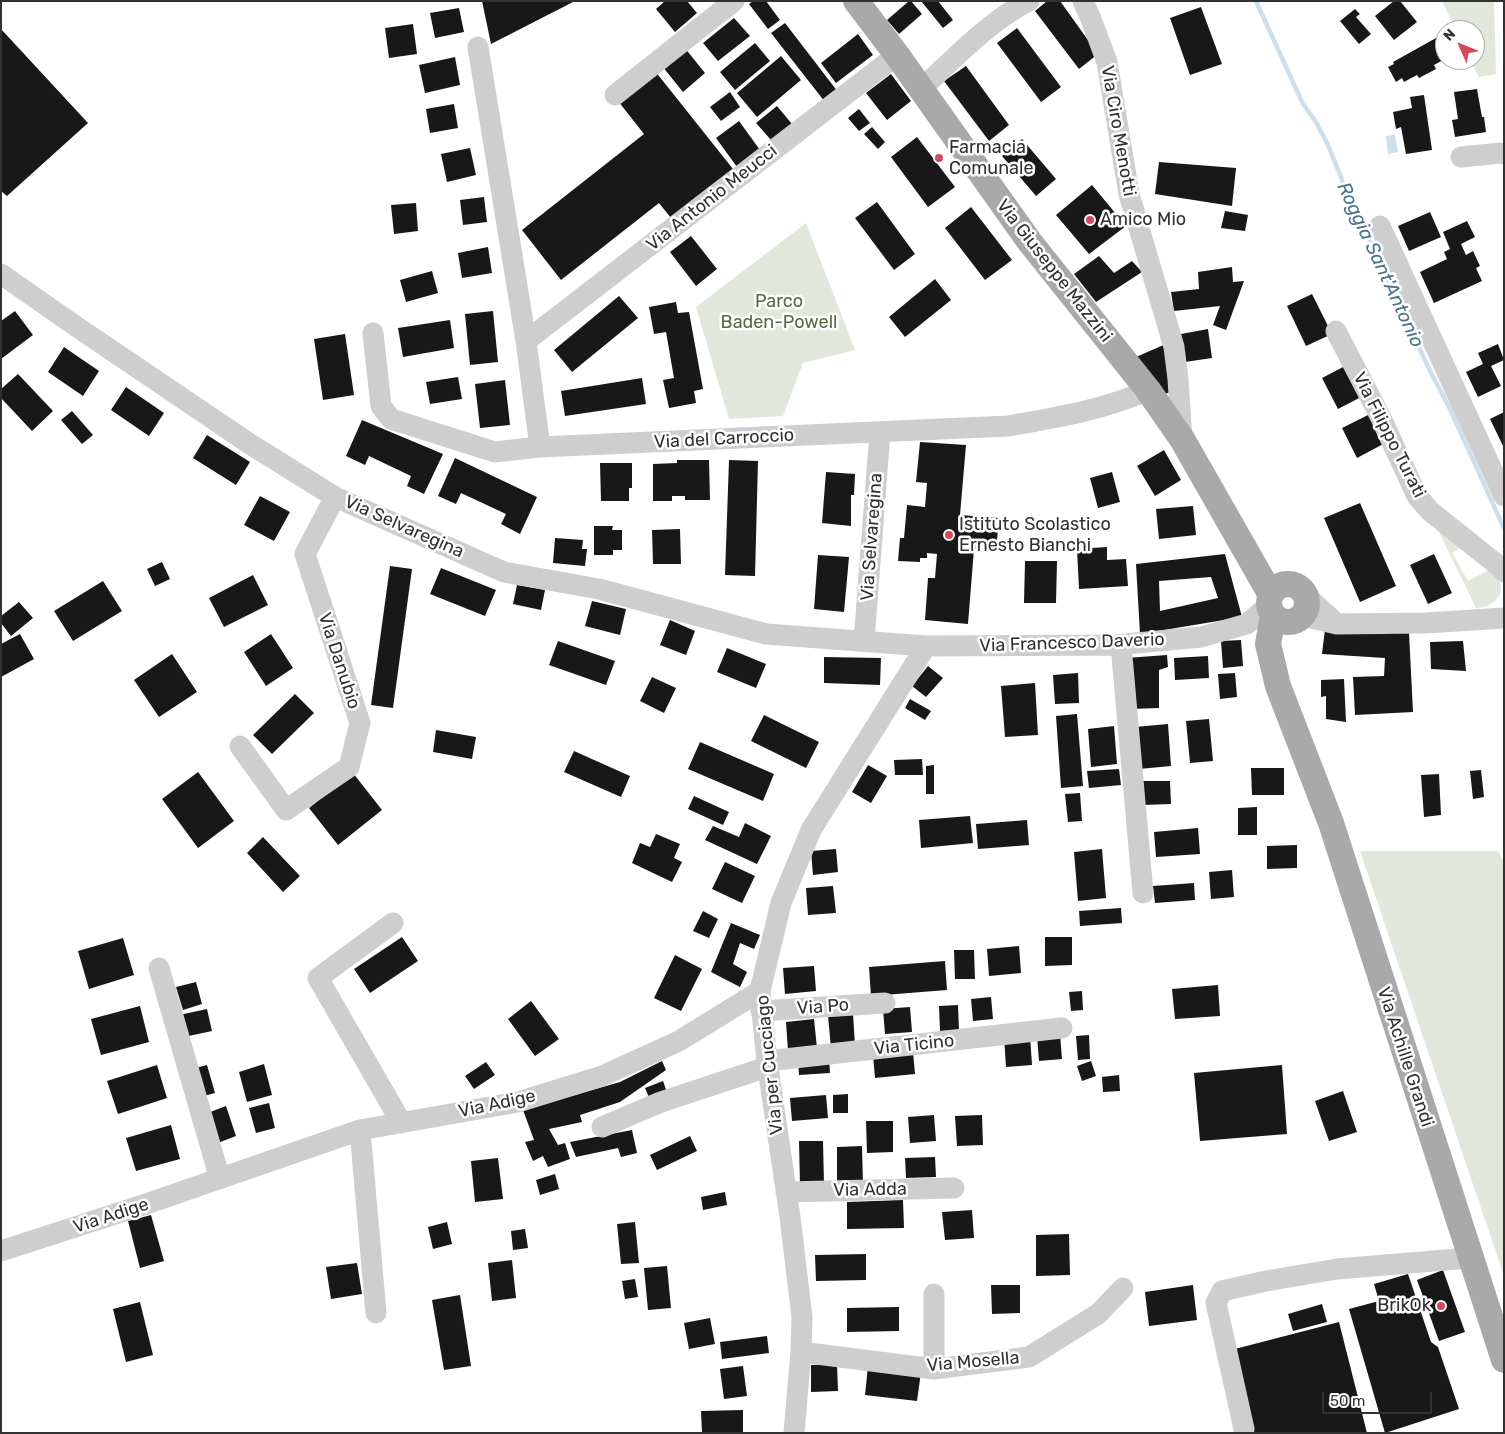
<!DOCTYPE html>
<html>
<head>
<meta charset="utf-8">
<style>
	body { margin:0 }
	#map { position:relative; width:1505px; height:1434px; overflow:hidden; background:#fff; font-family:Rubik,sans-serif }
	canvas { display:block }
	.frame { position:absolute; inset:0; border:2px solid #313131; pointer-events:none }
	.north { position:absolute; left:1435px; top:20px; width:50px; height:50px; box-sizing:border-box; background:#fff; border:1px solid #adadad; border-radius:50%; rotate:314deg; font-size:14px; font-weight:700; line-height:20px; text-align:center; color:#313131 }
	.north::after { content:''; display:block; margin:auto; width:18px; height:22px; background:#d24a5b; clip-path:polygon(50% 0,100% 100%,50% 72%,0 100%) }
	.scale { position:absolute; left:1322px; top:1392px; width:110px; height:22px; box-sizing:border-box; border:2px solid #313131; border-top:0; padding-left:6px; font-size:15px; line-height:18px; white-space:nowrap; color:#313131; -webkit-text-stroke:4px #fff; paint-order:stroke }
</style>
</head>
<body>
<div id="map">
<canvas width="1505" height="1434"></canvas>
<div class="frame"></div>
<div class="north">N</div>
<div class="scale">50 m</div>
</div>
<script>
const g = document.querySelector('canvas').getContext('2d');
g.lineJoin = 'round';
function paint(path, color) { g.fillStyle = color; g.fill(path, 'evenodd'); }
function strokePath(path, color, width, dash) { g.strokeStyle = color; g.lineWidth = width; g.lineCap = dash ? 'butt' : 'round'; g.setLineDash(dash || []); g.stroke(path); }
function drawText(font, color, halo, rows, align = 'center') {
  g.font = font + ' Rubik,sans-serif'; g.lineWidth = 5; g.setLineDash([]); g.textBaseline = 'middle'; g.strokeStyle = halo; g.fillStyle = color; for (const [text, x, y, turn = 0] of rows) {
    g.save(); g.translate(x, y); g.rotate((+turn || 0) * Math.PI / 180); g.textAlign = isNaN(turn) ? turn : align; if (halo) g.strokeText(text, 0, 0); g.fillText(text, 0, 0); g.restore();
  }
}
paint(new Path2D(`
	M1442,1H1494L1496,74L1479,77L1470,60H1475V30H1456Z
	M806,223L855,350L803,363L783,416L729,419L696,307Z
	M1446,529L1463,546L1452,553L1468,581L1491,569C1494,573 1499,578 1500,583C1505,598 1489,608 1476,608L1439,532Z
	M1360,851H1498L1504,862V1276Z`), '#e2e7dc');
paint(new Path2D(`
	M1395,135L1398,152L1388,154L1386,136Z`), '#cddfe8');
strokePath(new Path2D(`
	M1256,1L1303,104L1316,122L1327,143L1341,177L1346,195L1369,239L1430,371L1449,407L1504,528`), '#cddfe8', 4.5);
paint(new Path2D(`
	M482,1H575L491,44Z
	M665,1H687L697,13L675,32L656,9Z
	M753,1H766L780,20L768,29L749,4Z
	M909,1H911L922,14L899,34L887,20Z
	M921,1H938L953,20L943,28Z
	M1047,1H1060L1098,54L1079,69L1035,11Z
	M1394,1H1400L1417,22L1394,40L1375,16Z
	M1201,7L1222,64L1190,75L1170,18Z
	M459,8L464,32L435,38L430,13Z
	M1355,9L1360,14L1356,17L1371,34L1359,44L1340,21Z
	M734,18L750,36L718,61L703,43Z
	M785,23L838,92L825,102L771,33Z
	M413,24L417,54L389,58L385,28Z
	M1017,28L1061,87L1041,102L997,43Z
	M1,29L88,123L7,196L1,191Z
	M1445,33V59L1434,65L1436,69L1419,78L1417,75L1404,82L1402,78L1396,82L1388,67L1394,64L1393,62Z
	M858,34L873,55L836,83L821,63Z
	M755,43L770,61L735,90L720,72Z
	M684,47L705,73L683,92L662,66Z
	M781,56L801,80L757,117L737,93Z
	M455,57L460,85L425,93L419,65Z
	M966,66L1009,125L989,141L944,81Z
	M655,71L733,169L671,218L659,203L561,280L522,230L644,134L618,101Z
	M891,74L911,101L887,120L866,93Z
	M1477,89L1482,117H1484L1486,132L1455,137L1452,120L1458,119L1454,92Z
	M730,92L740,107L721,121L710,107Z
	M1424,95L1432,150L1406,154L1401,127L1396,129L1393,112L1412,108L1410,97Z
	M454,104L458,128L430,133L426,109Z
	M777,106L792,124L772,141L756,123Z
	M859,109L870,123L859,131L848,118Z
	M739,121L760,150L737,167L716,138Z
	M872,127L885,142L878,149L864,134Z
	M917,137L955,187L928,207L891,157Z
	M1022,139L1056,179L1036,196L1002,156Z
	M470,148L476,175L447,182L441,154Z
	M1159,162L1236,168L1232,206L1155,194Z
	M1092,185L1126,226L1089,254L1056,215Z
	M484,197L487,222L463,225L460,200Z
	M877,202L915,254L894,270L855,218Z
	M416,203L418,231L394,234L391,205Z
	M971,207L1012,260L985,280L945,228Z
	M1225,211L1248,215L1245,231L1221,228Z
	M1430,212L1441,237L1409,251L1398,226Z
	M1467,221L1475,237L1461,244L1466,255L1473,251L1480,266L1476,268L1482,281L1434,303L1420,272L1447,259L1444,252L1450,249L1443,232Z
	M691,236L717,269L696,286L670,252Z
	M488,247L492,273L462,278L458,253Z
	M1099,256L1114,273L1132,261L1142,272L1096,302L1074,274Z
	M1232,267L1233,282L1244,281L1226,330L1213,325L1220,306L1174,311L1171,292L1199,289L1198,272Z
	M432,271L438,293L406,302L400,280Z
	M935,279L951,300L905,337L889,317Z
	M1312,294L1332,334L1306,346L1287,306Z
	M619,296L638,318L572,372L554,350Z
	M676,302L678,313L689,312L703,389L694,391L696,403L669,408L663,380L674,378L666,332L654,334L649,307Z
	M15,311L33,335L1,359V321Z
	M493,311L498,362L470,365L465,314Z
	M450,320L454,348L403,357L398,328Z
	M1208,329L1212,358L1185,362L1181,334Z
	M345,334L354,395L323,400L314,339Z
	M1168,343L1173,391L1165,394L1136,357Z
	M1498,344L1504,360L1491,366L1501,386L1478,397L1466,372L1483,364L1478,353Z
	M64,347L99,371L83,396L48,372Z
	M1347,365L1363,396L1338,409L1322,378Z
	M18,374L53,411L32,431L1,398V389Z
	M458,377L462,399L430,404L426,382Z
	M642,378L646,404L565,416L561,391Z
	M505,380L510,425L480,428L475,384Z
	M126,387L164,413L149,436L111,410Z
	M72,411L93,435L82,444L61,420Z
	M1504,412V448L1490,419Z
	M1372,413L1387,442L1357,458L1342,428Z
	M362,420L443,454L424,494L407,486L411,476L369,456L365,465L346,456Z
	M207,435L250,462L236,485L193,458Z
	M920,442L966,445L960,515L999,518L996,551L974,549L968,624L925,620L928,578H935L937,554L927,553V558H920V562L898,561L900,538H904L907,505L925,507L927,483L916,482Z
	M1164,450L1181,480L1155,496L1137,466Z
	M455,458L537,497L520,534L501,524L506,514L461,493L456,504L438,496Z
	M677,460H709L710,500H685V496H672V501H653V464L677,463Z
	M729,460L758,461L755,576L725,575Z
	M600,463H632V488H629V501H601Z
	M826,472L855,474L854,495H851V526L822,523Z
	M1112,472L1120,502L1098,508L1090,478Z
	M260,496L290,512L274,541L244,525Z
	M1360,503L1396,586L1360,602L1324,518Z
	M1193,506L1196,535L1159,539L1156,509Z
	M594,526H613L612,530H622V550H613V555H594Z
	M680,529L681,564H653L652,530Z
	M555,538L583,540L582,549H587L585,566L553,563Z
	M1107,547V560L1126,559L1128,586L1079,589L1077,549Z
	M1225,554L1242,617L1140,634L1136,564ZM1211,577L1218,598L1160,611L1159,581Z
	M1434,554L1452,593L1428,604L1410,565Z
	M818,555L849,557L844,612L814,609Z
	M1025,561H1057L1056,603H1024Z
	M162,562L170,579L155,586L147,569Z
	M390,566L412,569L393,708L371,705Z
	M441,568L496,590L485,616L430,594Z
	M253,575L268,605L224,627L209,598Z
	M103,581L122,611L73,641L54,611Z
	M517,585L545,590L541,610L513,604Z
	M592,601L626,609L620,635L585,626Z
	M19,602L33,618L11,636L1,623V616Z
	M670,620L695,631L686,655L660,645Z
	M1325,629L1409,633L1413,712L1355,715L1353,677L1384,676L1385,658L1322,654Z
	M20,634L34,659L1,677V644Z
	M271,634L293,668L266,686L244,652Z
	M1241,640L1243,666L1223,668L1221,641Z
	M558,641L615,661L606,685L549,665Z
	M1463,641L1466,671L1431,669L1430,642Z
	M727,648L766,664L756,688L717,672Z
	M172,654L197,692L159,717L134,680Z
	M1167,655L1168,667L1159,670V708L1130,709L1126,658Z
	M1208,656L1209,678L1175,680L1174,658Z
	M824,657L881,658L880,685L824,683Z
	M928,666L943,678L926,697L912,686Z
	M1078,673L1079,703L1055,704L1053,675Z
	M1235,673L1237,697L1220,699L1218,674Z
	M652,677L676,688L664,713L640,701Z
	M1344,679L1346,722L1326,719V696L1321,697V680Z
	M1035,683L1038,735L1005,737L1001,686Z
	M295,694L314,713L272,754L253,735Z
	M910,699L931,711L925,720L905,708Z
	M1077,714L1083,786L1061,788L1056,716Z
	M764,715L819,742L806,768L751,741Z
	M1209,719L1213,761L1190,763L1186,721Z
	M1168,724L1171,766L1139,769L1135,727Z
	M1114,726L1117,764L1091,767L1088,729Z
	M436,730L476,737L472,759L433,752Z
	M700,742L774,774L763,801L688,769Z
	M574,751L630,776L621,797L564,772Z
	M922,759L923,775H895L894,760Z
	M868,765L887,776L871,803L852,792Z
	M934,765V794H926V766Z
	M1251,768H1284V795H1252Z
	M1119,769L1121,785L1089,788L1087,771Z
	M1481,770L1484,797L1473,799L1470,771Z
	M198,772L234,821L198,848L162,799Z
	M353,773L382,810L338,845L309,808Z
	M1439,774L1441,815L1424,817L1421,775Z
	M1141,781H1170L1171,804L1142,805Z
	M1080,793L1082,821L1068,822L1065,794Z
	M694,796L729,812L723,825L688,809Z
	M1257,807V835H1238V808Z
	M970,816L973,843L921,848L919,820Z
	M1027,820L1029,845L978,849L976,824Z
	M745,823L771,836L757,864L705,840L713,826L739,837Z
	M1198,828L1200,854L1156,857L1154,832Z
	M656,834L680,844L674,858L682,862L672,882L632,863L640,843L650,847Z
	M263,837L300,876L283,892L247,853Z
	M1297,845V868L1267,869V846Z
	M836,849L838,872L813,875L811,851Z
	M1102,849L1106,898L1078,901L1074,852Z
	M725,862L755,876L742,903L712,889Z
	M1232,870L1234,897L1211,899L1209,872Z
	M1194,883L1195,900L1155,903L1153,886Z
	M833,886L836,913L808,915L806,888Z
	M1121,908L1122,923L1080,926L1079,911Z
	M703,911L718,919L709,938L693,931Z
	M731,923L760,935L754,949L740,943L733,964L747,972L740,987L711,972Z
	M402,937L418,961L370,993L354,969Z
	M1045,937H1072V965L1045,966Z
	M123,938L134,975L89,989L78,951Z
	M1019,946L1021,973L989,976L987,949Z
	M954,950H974L975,979H955Z
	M675,955L702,969L681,1011L654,998Z
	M945,961L947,990L871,996L869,967Z
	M814,966L816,991L785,994L783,968Z
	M196,982L202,1004L183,1010L176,987Z
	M1218,985L1220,1016L1175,1019L1172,989Z
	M1082,991L1083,1010L1071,1011L1069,992Z
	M991,997L993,1019L973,1021L971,999Z
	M531,1001L559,1039L535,1056L508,1019Z
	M958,1005L959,1030L940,1031L939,1006Z
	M140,1006L149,1042L101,1055L91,1019Z
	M910,1007L912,1032L885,1034L883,1009Z
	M207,1009L212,1031L184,1037L179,1015Z
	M853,1013L855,1046L831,1048L828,1016Z
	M814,1019L817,1048L788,1051L786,1022Z
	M1060,1034L1062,1059L1039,1061L1037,1036Z
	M1030,1035L1032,1065L1006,1067L1004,1037Z
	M1089,1035L1090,1059L1078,1060L1076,1036Z
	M913,1052L915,1074L875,1078L873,1055Z
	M829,1058L830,1073L799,1075L798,1060Z
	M662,1061L666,1070L620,1102L580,1115L582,1122L549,1129L558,1145L565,1143L570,1159L548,1167L543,1156L533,1161L525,1142L534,1140L523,1110L620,1082Z
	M1091,1061L1096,1076L1082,1081L1077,1066Z
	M486,1062L495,1075L474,1089L465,1076Z
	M264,1064L272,1095L247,1102L239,1072Z
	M157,1065L167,1098L118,1114L107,1081Z
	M207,1065L215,1093L200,1097L192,1069Z
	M1282,1065L1287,1134L1200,1141L1194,1073Z
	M1119,1075L1120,1091L1103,1092L1102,1077Z
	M663,1081L669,1098L652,1104L645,1088Z
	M1343,1091L1357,1132L1329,1141L1315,1101Z
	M848,1094V1113H833V1095Z
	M826,1095L828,1118L792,1121L790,1098Z
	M269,1103L275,1128L256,1133L249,1108Z
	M226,1106L236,1136L215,1144L205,1114Z
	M934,1115L936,1141L910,1143L908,1117Z
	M982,1115L983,1145L957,1146L955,1116Z
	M866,1121H893V1152L867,1153Z
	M171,1125L180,1159L136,1171L126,1138Z
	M632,1130L637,1153L621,1157L618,1148L576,1157L570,1142Z
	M690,1136L697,1151L657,1170L650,1155Z
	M799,1141H823L824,1184L800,1185Z
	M862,1146L863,1184L837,1185V1147Z
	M935,1157L936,1177L906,1178L905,1158Z
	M498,1158L503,1199L475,1202L471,1161Z
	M555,1174L559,1189L540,1195L536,1180Z
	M725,1192L727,1205L703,1210L701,1197Z
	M903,1200L904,1228L847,1229V1202Z
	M972,1210L974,1238L945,1240L942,1212Z
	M151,1215L164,1261L140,1268L128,1221Z
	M447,1222L452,1244L433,1249L428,1227Z
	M635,1222L639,1263L621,1264L617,1224Z
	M525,1229L528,1248L513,1250L511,1231Z
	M1069,1234L1070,1275L1036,1276V1235Z
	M866,1254V1280L816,1281L815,1255Z
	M512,1260L516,1298L492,1301L488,1263Z
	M357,1263L362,1294L331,1299L326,1267Z
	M667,1266L671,1308L648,1310L644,1268Z
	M1443,1270L1465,1332L1439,1341L1417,1280Z
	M1408,1274L1431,1342L1438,1347L1459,1409L1385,1433L1349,1309L1379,1301L1374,1284Z
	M635,1279L638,1297L625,1299L622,1281Z
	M991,1285H1020V1313L992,1314Z
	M1193,1285L1197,1320L1149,1326L1145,1292Z
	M460,1295L471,1366L444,1370L432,1300Z
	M140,1302L153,1355L126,1362L113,1309Z
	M1322,1304L1327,1322L1293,1331L1288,1314Z
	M899,1307V1331L847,1332V1308Z
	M710,1318L715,1344L689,1349L684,1323Z
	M1339,1322L1367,1433H1253L1231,1350Z
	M767,1336L769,1353L722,1359L720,1342Z
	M837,1364L838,1391L811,1392V1365Z
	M743,1366L747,1396L724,1399L720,1369Z
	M868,1366L921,1372L917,1401L865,1395Z
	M743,1410V1433H702L701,1411Z`), '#181818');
strokePath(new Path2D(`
	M1083,1L1091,19L1107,62L1129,194L1174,347L1178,379L1182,439
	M478,47L526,341L540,447
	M921,89C955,58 988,22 1029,1
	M615,95L734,1
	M1461,157L1501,153L1504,154
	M1380,226L1504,496
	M1,274L77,327L250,444L335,497L504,572L599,589L766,634L926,646L1115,645L1201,637L1247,624L1269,605
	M1336,331L1381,418L1417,496L1430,511L1500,567L1504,572
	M373,333L381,406L391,419L495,452L540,447L1008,426C1055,418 1104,410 1148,390
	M526,341L897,55
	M1304,594L1335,622
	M1302,616L1337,624L1426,623L1504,618
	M864,641L880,432
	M1121,645L1143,893
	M240,746L286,810L349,767L360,723L305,554L335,497
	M393,923L318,978L401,1122
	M159,968L220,1179
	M761,1011L885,1003
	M767,1061L1062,1028
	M602,1127L661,1102L767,1067
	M360,1130L376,1313
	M786,1192L954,1188
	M1,1251L149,1203L360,1130L518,1102L602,1076L679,1041L760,991
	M934,1294V1369
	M801,1352L934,1369L1029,1357L1098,1314L1123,1288
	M1244,1429L1216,1303L1222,1291L1266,1281L1337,1269L1470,1258
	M794,1433L801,1352L802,1317L790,1217L767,1061L760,991L781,903L811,830L926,646`), '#cecece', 21);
strokePath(new Path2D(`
	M856,1L897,55L1029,241L1148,390L1182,439L1271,595
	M1269 603a19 19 0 1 1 38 0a19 19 0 1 1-38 0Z
	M1273,616L1268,644L1278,686L1331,823L1504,1360`), '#a9a9a9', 26);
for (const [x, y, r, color] of [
	[939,158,5,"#d24a5b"],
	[1090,220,5,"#d24a5b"],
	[949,535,5,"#d24a5b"],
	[1441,1306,5,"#d24a5b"]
]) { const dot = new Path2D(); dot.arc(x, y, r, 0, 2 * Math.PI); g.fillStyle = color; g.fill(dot); strokePath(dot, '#fff', 2); }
drawText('18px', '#313131', '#fff', [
	["Via Ciro Menotti",1118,131,80],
	["Via Antonio Meucci",712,198,-38],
	["Via Giuseppe Mazzini",1054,271,52],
	["Via Filippo Turati",1389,435,63],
	["Via del Carroccio",724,439,-3],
	["Via Selvaregina",404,527,24],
	["Via Selvaregina",872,537,-86],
	["Via Francesco Daverio",1072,643,-2],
	["Via Danubio",339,661,72],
	["Via Po",823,1007,-4],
	["Via Ticino",914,1045,-6],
	["Via Achille Grandi",1405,1057,72],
	["Via per Cucciago",770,1065,-96],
	["Via Adige",497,1104,-12],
	["Via Adda",870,1190,-1],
	["Via Adige",111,1216,-18],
	["Via Mosella",973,1362,-5]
]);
drawText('18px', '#313131', '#fff', [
	["Farmacia",949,148],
	["Comunale",949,169],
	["Amico Mio",1100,220],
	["Istituto Scolastico",959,525],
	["Ernesto Bianchi",959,546],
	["BrikOk",1431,1306,"right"]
], 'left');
drawText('18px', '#576943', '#fff', [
	["Parco",779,302],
	["Baden-Powell",779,323]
]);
drawText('italic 19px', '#48748b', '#fff', [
	["Roggia Sant'Antonio",1380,265,65]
]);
</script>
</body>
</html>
